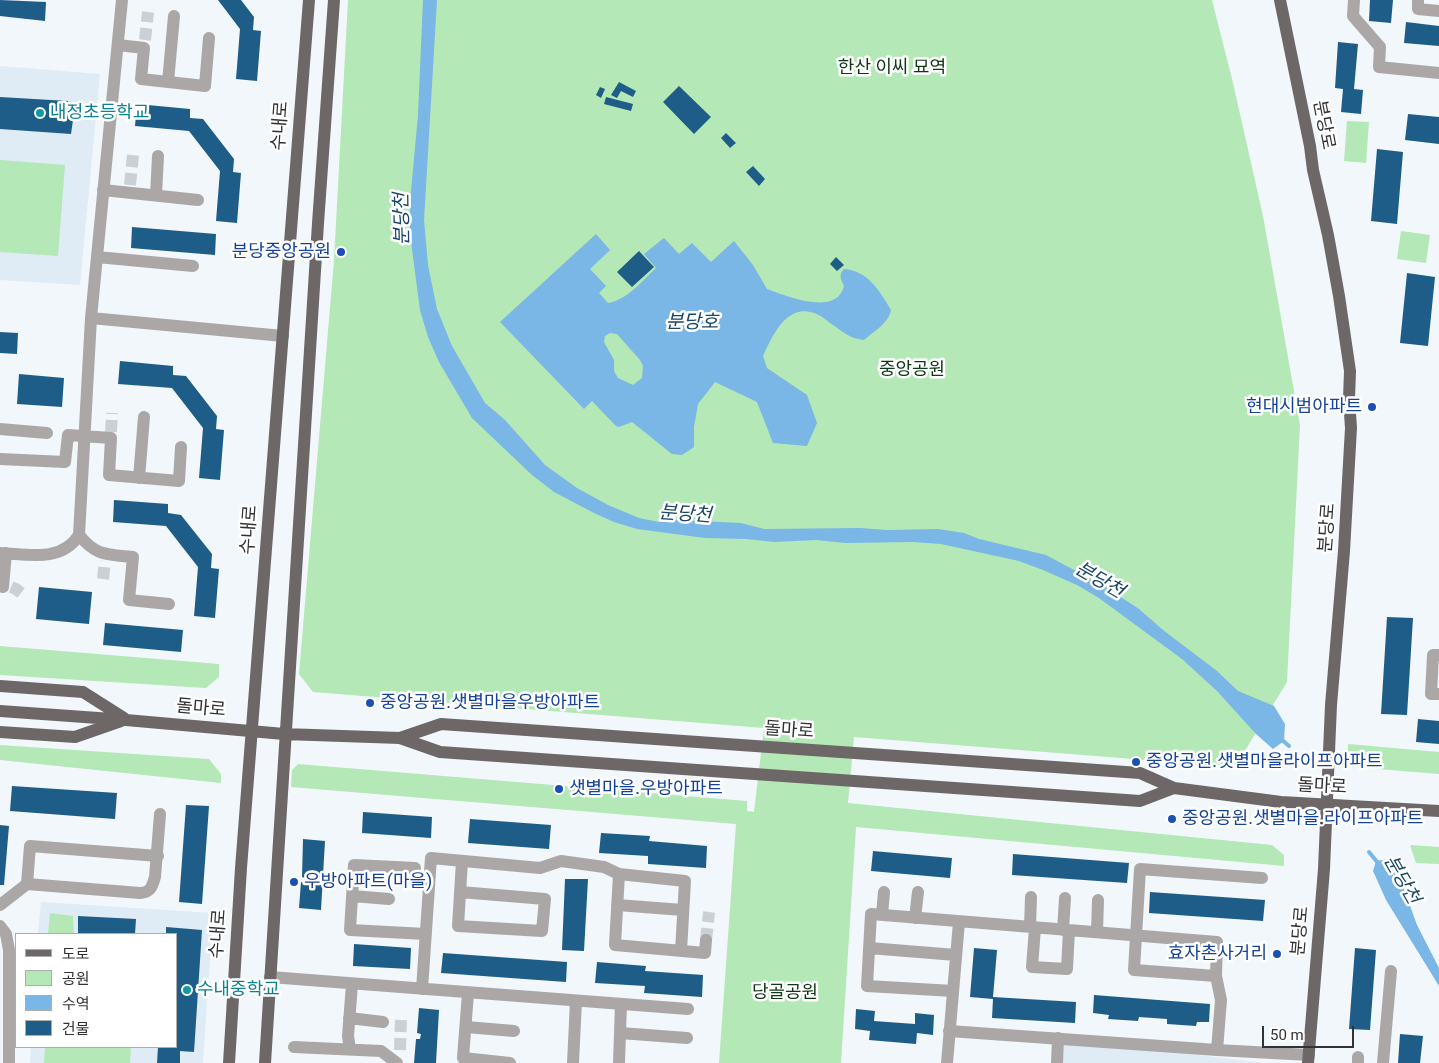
<!DOCTYPE html>
<html>
<head>
<meta charset="utf-8">
<style>
	body { margin:0 }
	#map { position:relative; width:1439px; height:1063px; overflow:hidden; background:#f1f7fb; font-family:Roboto,"Noto Sans KR",sans-serif }
	canvas { display:block }
	.legend { position:absolute; left:15px; top:933px; width:162px; height:115px; box-sizing:border-box; background:#fff; border:1px solid #acadad; margin:0; padding:6px 9px; list-style:none; font-size:15px; color:#303233 }
	.legend li { display:flex; align-items:center; gap:10px; height:25px }
	.legend b { width:25px; border:1px solid #acadad }
	.scale { position:absolute; left:1262px; top:1026px; width:92px; height:22px; box-sizing:border-box; border:2px solid #303233; border-top:0; padding-left:6px; font-size:15px; line-height:18px; white-space:nowrap; color:#303233; -webkit-text-stroke:4px #fff; paint-order:stroke }
</style>
</head>
<body>
<div id="map">
<canvas width="1439" height="1063"></canvas>
<ul class="legend">
<li><b style="height:6px;background:#6d6767"></b>도로</li>
<li><b style="height:14px;background:#b4e8b6"></b>공원</li>
<li><b style="height:14px;background:#7ab6e6"></b>수역</li>
<li><b style="height:14px;background:#1e5d87"></b>건물</li>
</ul>
<div class="scale">50 m</div>
</div>
<script>
const g = document.querySelector('canvas').getContext('2d');
g.lineJoin = 'round';
function paint(path, color) { g.fillStyle = color; g.fill(path, 'evenodd'); }
function strokePath(path, color, width, dash) { g.strokeStyle = color; g.lineWidth = width; g.lineCap = dash ? 'butt' : 'round'; g.setLineDash(dash || []); g.stroke(path); }
function drawText(font, color, halo, rows, align = 'center') {
  g.font = font + ' Roboto,"Noto Sans KR",sans-serif'; g.lineWidth = 5; g.setLineDash([]); g.textBaseline = 'middle'; g.strokeStyle = halo; g.fillStyle = color; for (const [text, x, y, turn = 0] of rows) {
    g.save(); g.translate(x, y); g.rotate((+turn || 0) * Math.PI / 180); g.textAlign = isNaN(turn) ? turn : align; if (halo) g.strokeText(text, 0, 0); g.fillText(text, 0, 0); g.restore();
  }
}
paint(new Path2D(`
	M0,66L100,74L80,285L0,280Z
	M41,902L213,913L203,1063H30L31,1047H176V934H38Z
	M1058,1038L1264,1063H1057Z`), '#dfebf5');
paint(new Path2D(`
	M348,0H1212L1233,83L1263,216L1300,425L1287,682L1235,767L854,737L848,803L1272,845L1284,855V866L856,827L841,1063H719L736,824L291,787L292,770L298,764L747,801V811L754,812L764,728L313,692L299,674L334,260Z
	M1347,121L1369,122L1366,163L1344,161Z
	M0,160L65,165L58,256L0,252Z
	M1401,231L1430,235L1426,263L1397,259Z
	M0,646L219,664V677L206,688L0,675Z
	M1348,744L1439,752V774L1365,768L1348,751Z
	M0,745L209,759L221,774V783L0,760Z
	M1410,845L1439,847V864L1416,863Z
	M50,913L73,916L74,934H48Z
	M45,1047H131L130,1063H44Z`), '#b4e8b6');
paint(new Path2D(`
	M423,0H437L424,220L428,265L437,309L452,346L485,403L505,420L545,465L577,488L608,505L639,518L659,522L677,520L741,523L764,529L860,528L887,530L938,529L964,533L979,539L1046,555L1104,586L1139,609L1163,630L1217,671L1238,691L1274,706L1285,724L1284,741L1273,749L1256,734L1217,691L1182,659L1099,598L1077,585L1043,570L1019,561L941,544L913,542L845,543L816,540L774,542L747,539L705,538L637,529L614,522L594,513L554,492L532,475L472,418L439,362L428,337L420,310L410,234V202L418,115Z
	M596,234L610,250L590,269L606,286L599,293L608,303C627,300 642,281 656,268L644,254L664,238L679,254L692,243L711,262L734,241L753,265L767,289C786,296 837,317 844,286C841,279 838,275 844,269C868,271 879,290 891,310C889,323 873,332 864,340C851,339 843,332 833,325C827,321 821,315 814,313C786,303 772,337 763,356L767,368L807,395L817,423L807,446L773,443L757,402L715,382L698,404L694,427V447L682,455L672,454L632,422L619,427L616,426L592,401L584,409L500,322ZM610,333L617,334L640,360L643,366L642,378L633,385L618,378L614,371V360L604,342L605,336Z
	M1389,859L1394,862L1417,925L1439,968V986L1386,900L1373,871L1376,861Z`), '#7ab6e6');
strokePath(new Path2D(`
	M1281,739L1289,746
	M1369,852L1378,863`), '#7ab6e6', 4);
paint(new Path2D(`
	M0,0L46,2L45,21L0,16Z
	M218,0H241L254,17L253,30L261,31L257,81L236,79L240,29Z
	M1370,0H1393L1391,23L1369,21Z
	M1406,22L1439,26V46L1404,43Z
	M1338,42L1358,44L1354,89L1363,90L1361,114L1341,112L1343,89L1335,88Z
	M619,82L636,91L633,97L621,91L617,98L611,95Z
	M679,86L711,117L694,134L663,102Z
	M600,87L605,89L601,98L596,95Z
	M0,97L68,101L67,106L81,107L79,120H73L71,134L0,129Z
	M606,97L633,104L631,111L604,104Z
	M137,104L190,109V118L203,119L234,159L233,172L241,173L237,223L216,221L220,171L189,131L135,126Z
	M1408,114L1439,117V144L1405,140Z
	M726,133L736,143L730,148L721,138Z
	M1377,149L1403,152L1397,224L1371,221Z
	M753,166L765,179L759,186L746,172Z
	M132,227L216,234L215,255L131,248Z
	M639,251L654,267L632,287L617,272Z
	M836,257L844,265L837,271L830,264Z
	M1407,273L1435,277L1428,346L1400,343Z
	M0,332L18,333L17,354L0,353Z
	M120,361L173,366V375L186,376L217,416L216,429L224,430L220,480L199,478L203,428L172,388L118,384Z
	M19,374L64,378L62,407L17,404Z
	M114,500L168,504V513L181,515L212,554L211,568L219,569L215,618L194,616L198,567L166,526L113,522Z
	M39,587L92,592L89,624L36,619Z
	M1387,617L1413,618L1407,715L1381,714Z
	M105,623L183,630L181,652L103,645Z
	M1418,719L1439,721V744L1416,742Z
	M12,786L117,793L115,819L10,811Z
	M186,805L209,806L202,904L179,902Z
	M363,812L432,817L431,838L362,833Z
	M470,819L551,825L549,849L468,843Z
	M0,825L9,826L4,885H0Z
	M601,833L650,836L649,841L707,846L706,868L648,864V856L599,853Z
	M303,839L325,841L321,910L299,908L301,882L304,883L305,878L302,877Z
	M873,851L952,858L950,878L871,871Z
	M1013,854L1129,863L1127,883L1012,875Z
	M565,879H588L584,951L562,950Z
	M1150,892L1265,900L1263,921L1149,913Z
	M78,916L136,919L135,934H78Z
	M166,927L202,930L194,1052L180,1051V1063H157L158,1047H176V934H166Z
	M354,944L411,948L410,969L353,966Z
	M974,948L997,950L993,997L1076,1002L1075,1023L992,1018L993,999L970,997Z
	M1355,948L1376,950L1370,1030L1349,1029Z
	M443,953L567,962L566,982L441,973Z
	M597,962L646,966L645,971L703,975L702,997L644,993L645,986L595,983Z
	M1094,995L1210,1004L1209,1022H1197L1196,1026L1167,1024V1019L1139,1017L1138,1021L1108,1019L1109,1015L1093,1013Z
	M419,1008L439,1010L436,1063H414L416,1039H420L421,1034L417,1033Z
	M856,1009L875,1011L874,1021L915,1024V1013L934,1015L933,1035L917,1033L916,1044L869,1040L870,1031L855,1029Z
	M1400,1034L1423,1036L1420,1063H1398Z`), '#1e5d87');
strokePath(new Path2D(`
	M145,40L148,12
	M130,185L133,155
	M111,432L112,413
	M103,579L105,561
	M11,587L16,589L21,593
	M706,940L709,912
	M400,1050L401,1018`), '#cad0d3', 12, [12, 6]);
strokePath(new Path2D(`
	M1354,0L1353,16L1380,47L1379,67L1439,73
	M1418,0V9L1439,11
	M118,45L144,48L141,79L205,86L209,38
	M168,82L174,16
	M103,190L198,200
	M156,195L158,156
	M97,257L193,266
	M91,318L283,336
	M0,429L47,433
	M0,459L65,462L68,435L111,438L109,475L179,481L181,447
	M139,478L144,417
	M79,535C97,557 107,554 133,557L129,600L169,604
	M0,553C28,554 61,563 79,535L91,318L122,0
	M0,586L3,587L6,553
	M1439,655H1433L1431,694H1439
	M415,868L354,865L350,930L426,934
	M619,874L615,945L705,953L706,940
	M27,884L30,846L158,856
	M460,892L545,899L542,931L458,926L462,861
	M352,896L389,899
	M0,905L27,884L140,893C151,892 152,887 155,877L160,814
	M617,905L683,910
	M882,915L884,892
	M915,918L918,892
	M0,926L6,934L9,950V1063
	M1030,927L1031,897
	M1035,928L1032,967L1067,969L1069,930
	M1063,930L1065,898
	M1097,932L1098,900
	M869,948L956,955
	M1216,976L1134,970L1140,869L1262,878
	M270,977L688,1009
	M422,989L431,858L540,868L561,861L604,867L619,874L685,881L681,951
	M953,991L867,986L871,914L1217,942L1216,976L1221,1000L1217,1050
	M468,993L463,1058L510,1063
	M349,1018L383,1022
	M466,1027L514,1031
	M949,1031L1217,1050L1309,1055
	M620,1033L687,1038
	M294,1047L381,1051L397,1063
	M350,1049L348,1036L352,984
	M573,1063L576,1001
	M619,1063L621,1004
	M947,1063L959,922
	M1057,1063L1058,1038
	M1358,1063V1057
	M1383,1063L1391,971`), '#aba7a7', 12);
strokePath(new Path2D(`
	M1280,0L1310,146L1313,170L1328,235L1339,296L1350,371L1349,399L1351,428L1344,551L1331,705L1324,869L1308,1063
	M0,686L83,692L124,718
	M0,711L126,720L284,734L400,738L440,752L1140,801L1174,788
	M0,732L75,737L121,721
	M400,738L441,724L1140,773L1174,788L1281,802L1439,811
	M229,1063L241,868L309,0
	M265,1063C285,708 308,354 334,0`), '#6d6767', 12);
for (const [x, y, r, color] of [
	[40,113,5,"#0f9aa8"],
	[341,252,5,"#1a4fb4"],
	[1372,407,5,"#1a4fb4"],
	[370,703,5,"#1a4fb4"],
	[1136,762,5,"#1a4fb4"],
	[559,789,5,"#1a4fb4"],
	[1172,819,5,"#1a4fb4"],
	[294,882,5,"#1a4fb4"],
	[1277,954,5,"#1a4fb4"],
	[187,990,5,"#0f9aa8"]
]) { const dot = new Path2D(); dot.arc(x, y, r, 0, 2 * Math.PI); g.fillStyle = color; g.fill(dot); strokePath(dot, '#fff', 2); }
drawText('18px', '#103715', '#fff', [
	["한산 이씨 묘역",892,68],
	["중앙공원",912,370],
	["당골공원",785,993]
]);
drawText('18px', '#0d838f', '#fff', [
	["내정초등학교",50,113],
	["수내중학교",197,990]
], 'left');
drawText('18px', '#303233', '#fff', [
	["분당로",1323,125,79],
	["수내로",281,126,-86],
	["분당로",1328,528,-86],
	["수내로",250,530,-86],
	["돌마로",201,709,5],
	["돌마로",789,731,4],
	["돌마로",1322,787,3],
	["분당로",1301,931,-85],
	["수내로",219,934,-86]
]);
drawText('18px', '#164399', '#fff', [
	["분당중앙공원",331,252,"right"],
	["현대시범아파트",1362,407,"right"],
	["중앙공원.샛별마을우방아파트",380,703],
	["중앙공원.샛별마을라이프아파트",1146,762],
	["샛별마을.우방아파트",569,789],
	["중앙공원.샛별마을.라이프아파트",1182,819],
	["우방아파트(마을)",304,882],
	["효자촌사거리",1267,954,"right"]
], 'left');
drawText('italic 19px', '#194666', '#fff', [
	["분당천",403,219,-91],
	["분당호",692,323],
	["분당천",685,515,4],
	["분당천",1099,581,30],
	["분당천",1401,880,60]
]);
</script>
</body>
</html>
